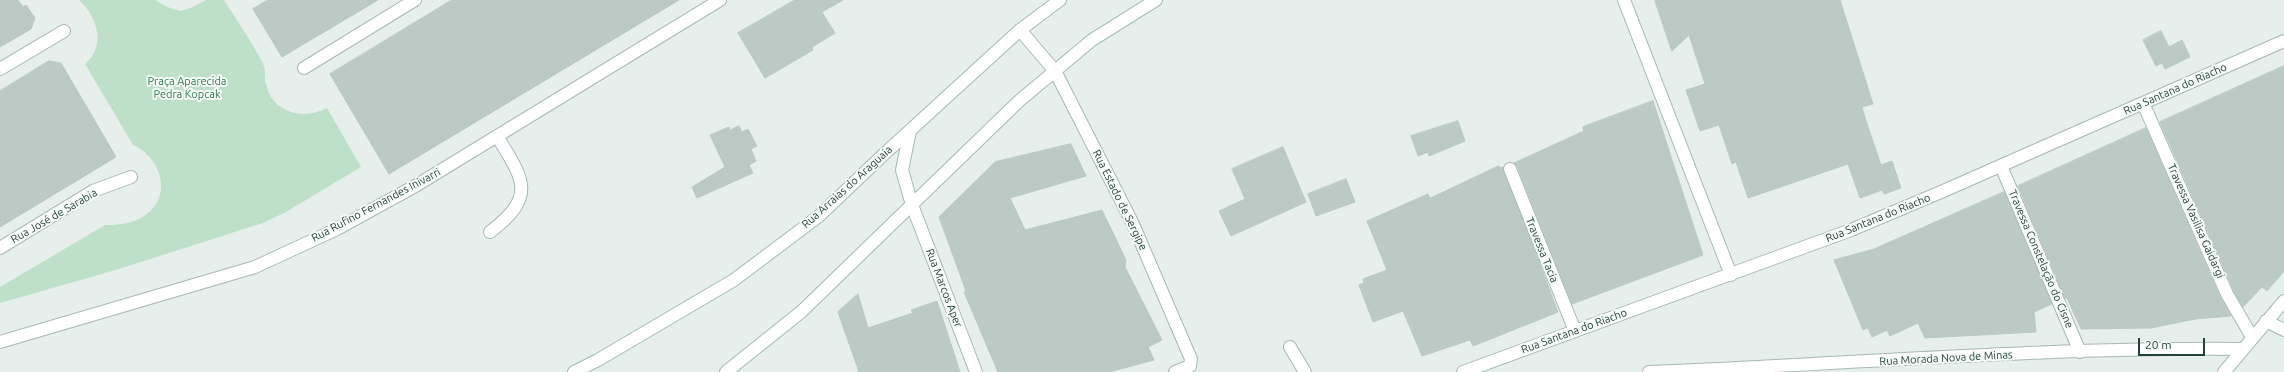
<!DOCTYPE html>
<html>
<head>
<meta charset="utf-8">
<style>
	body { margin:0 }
	#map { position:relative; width:2284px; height:372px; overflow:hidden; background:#e6efeb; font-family:Ubuntu,sans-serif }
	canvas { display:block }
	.scale { position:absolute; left:2138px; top:338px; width:67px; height:18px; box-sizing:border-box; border:2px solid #24423a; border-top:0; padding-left:5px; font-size:12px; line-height:14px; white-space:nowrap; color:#24423a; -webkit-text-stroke:3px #f7fbf9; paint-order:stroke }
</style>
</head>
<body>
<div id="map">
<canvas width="2284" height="372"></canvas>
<div class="scale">20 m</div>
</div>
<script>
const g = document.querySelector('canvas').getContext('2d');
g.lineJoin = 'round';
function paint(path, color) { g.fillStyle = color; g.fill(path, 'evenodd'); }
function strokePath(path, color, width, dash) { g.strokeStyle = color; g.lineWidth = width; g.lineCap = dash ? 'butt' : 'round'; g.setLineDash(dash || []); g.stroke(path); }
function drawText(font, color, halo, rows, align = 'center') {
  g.font = font + ' Ubuntu,sans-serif'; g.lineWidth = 4; g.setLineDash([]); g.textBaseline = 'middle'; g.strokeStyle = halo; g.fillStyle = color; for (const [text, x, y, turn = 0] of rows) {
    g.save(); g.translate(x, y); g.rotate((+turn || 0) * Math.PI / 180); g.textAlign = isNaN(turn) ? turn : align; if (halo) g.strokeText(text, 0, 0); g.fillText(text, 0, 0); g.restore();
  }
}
paint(new Path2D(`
	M79,0H155L167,7L181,11L193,7L206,0H224C237,21 253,43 264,66C266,70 264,78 266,84C272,112 302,121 327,108L361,167L286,212L263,223L119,269L0,303V287L105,225C118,225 132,224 144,216C174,197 161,157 133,145L85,64C107,45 97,17 79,0Z`), '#bfe0c8');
const building = new Path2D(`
	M0,0H18L23,7L26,5L35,18L31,29L0,47Z
	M268,0H378L282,57L253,9Z
	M452,0H679L389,174L330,74Z
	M795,0H843L822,12L835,33L812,47L813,50L765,78L738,33Z
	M1655,0H1840L1873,104L1862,107L1866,121L1881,165L1892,161L1901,188L1884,194L1882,190L1860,198L1848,164L1748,198L1736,162L1732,164L1719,125L1700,131L1686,90L1705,84L1689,35L1672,51Z
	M2161,31L2169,47L2182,40L2190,57L2165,69L2162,63L2156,66L2143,40Z
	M49,61L61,63L116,157L0,227V91Z
	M2284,66V271L2267,291L2262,287L2243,307L2234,291L2160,122Z
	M1653,101L1703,255L1572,304L1517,166L1514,163L1584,131L1583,127Z
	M1458,121L1465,141L1429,156L1428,152L1418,156L1411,136Z
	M739,126L742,132L748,129L757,146L751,149L756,161L749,165L753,173L697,198L692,187L725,167L710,135L729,127L730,130Z
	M2146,128L2220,297L2231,316L2195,319L2151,328L2081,329L2067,298H2065L2018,186Z
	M1071,144L1086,176L1010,198L1025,230L1102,210L1126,260L1125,267L1162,340L1148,347L1154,360L1109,372H998L964,292L966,291L939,217L995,162Z
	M1283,147L1306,202L1231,236L1219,211L1245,199L1232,169Z
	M1499,166L1500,168L1503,167L1558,312L1473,346L1470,340L1422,356L1403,311L1373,322L1359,285L1364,283L1363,279L1387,270L1367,221L1428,194L1430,198Z
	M1346,179L1355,202L1316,216L1308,194Z
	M2004,192L2052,304L2034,312L2036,332L1925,338L1918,323L1890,336L1887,330L1872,337L1868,328L1863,330L1834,260L1874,249Z
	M858,294L868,328L913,313L911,310L937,301L960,372H859L838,312Z`);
paint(building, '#bbcac4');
strokePath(building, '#b8c9c2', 1);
const service = new Path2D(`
	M490,232C537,196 524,180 497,136
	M1290,347L1305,372`);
const minor = new Path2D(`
	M1624,0L1731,275
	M1020,30L1055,71L1133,224L1191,359L1190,366L1175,372
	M304,68L415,0
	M0,69L64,31
	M2143,103L2227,294L2252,337
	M2001,166L2080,352
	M1510,169L1575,331
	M912,205L976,372
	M0,248L93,191L131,177
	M2266,321L2284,330
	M0,342L255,267L337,229L417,185L720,0
	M1463,372L1851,230L1941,192L2284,41
	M1649,372C1847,364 2045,347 2243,349
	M2224,372L2284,301`);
const secondary = new Path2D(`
	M910,131L902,170L912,205
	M574,372L598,360L734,280L819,216L882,156L1020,30L1060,0
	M726,372L801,312L1019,101L1092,40L1156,0`);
strokePath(service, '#a8b8b2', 14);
strokePath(minor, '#a8b8b2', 14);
strokePath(secondary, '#a4bbb3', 14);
strokePath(service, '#fff', 12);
strokePath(minor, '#fff', 12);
strokePath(secondary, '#fff', 12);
drawText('11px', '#2d7a4b', '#f7fbf9', [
	["Praça Aparecida",187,81],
	["Pedra Kopcak",187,94]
]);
drawText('11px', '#24423a', '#f7fbf9', [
	["Rua Santana do Riacho",2175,89,-24],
	["Rua Arraias do Araguaia",847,187,-42],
	["Rua Estado de Sergipe",1120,200,64],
	["Rua Rufino Fernandes Inivarri",376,205,-28],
	["Rua José de Sarabia",54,216,-30],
	["Rua Santana do Riacho",1878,218,-22],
	["Travessa Vasilisa Gaidargi",2196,221,66],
	["Travessa Tacia",1542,250,68],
	["Travessa Constelação do Cisne",2041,259,67],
	["Rua Marcos Aper",944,288,69],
	["Rua Santana do Riacho",1574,331,-20],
	["Rua Morada Nova de Minas",1946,358,-3]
]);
</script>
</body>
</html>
